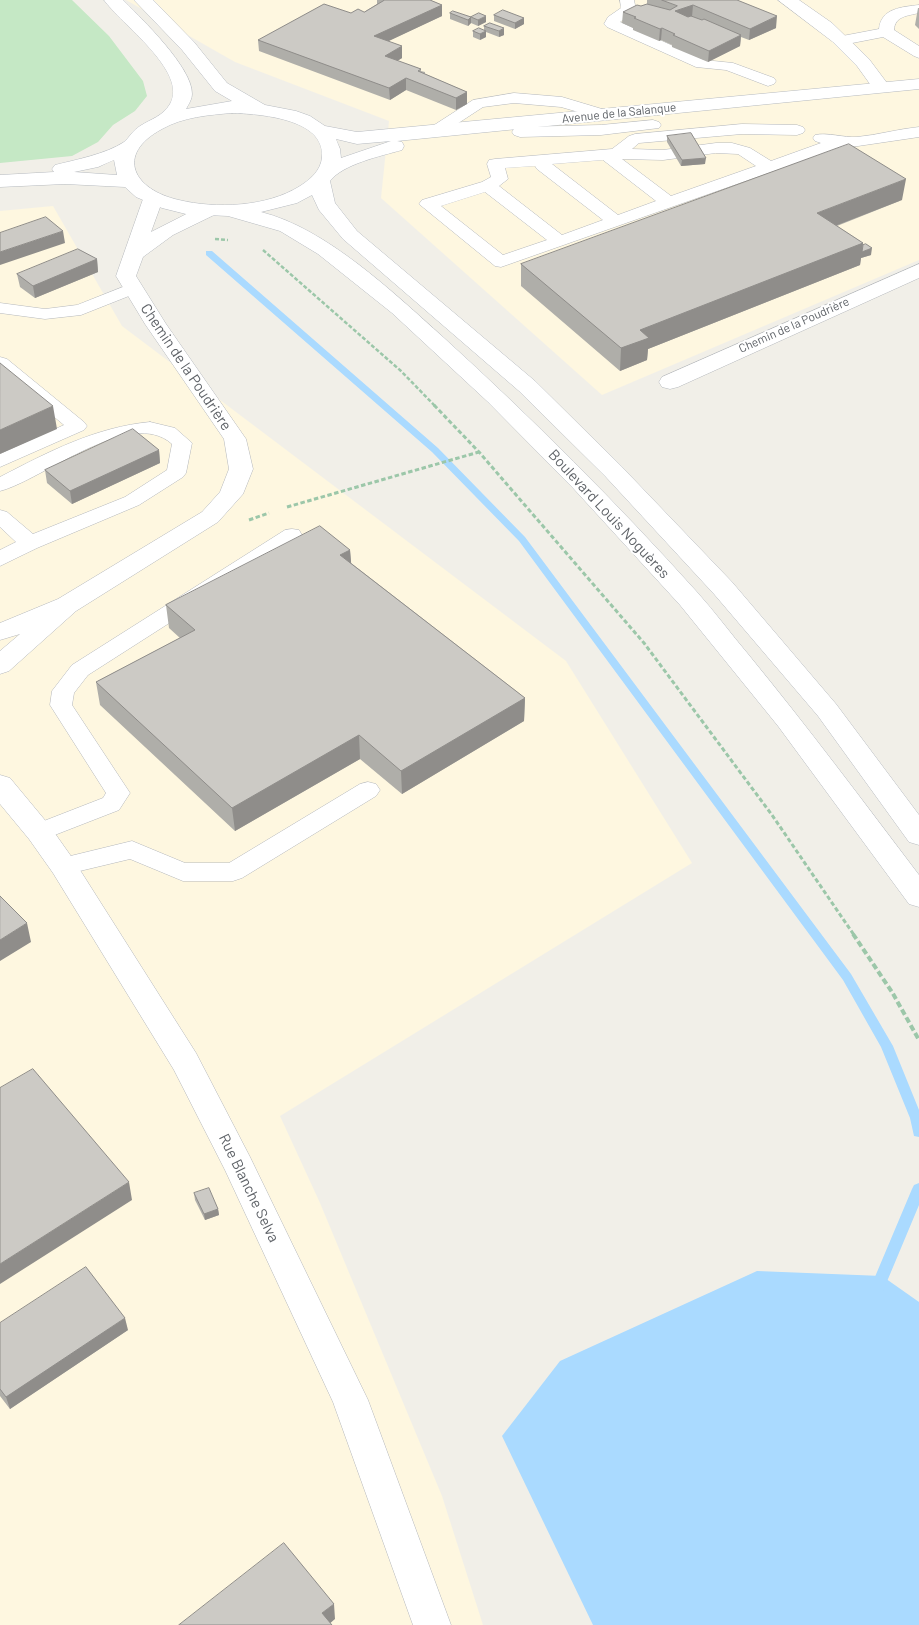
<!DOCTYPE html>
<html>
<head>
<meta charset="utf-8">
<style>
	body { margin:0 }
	canvas { display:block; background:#f1efe8 }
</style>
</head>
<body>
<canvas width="919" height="1625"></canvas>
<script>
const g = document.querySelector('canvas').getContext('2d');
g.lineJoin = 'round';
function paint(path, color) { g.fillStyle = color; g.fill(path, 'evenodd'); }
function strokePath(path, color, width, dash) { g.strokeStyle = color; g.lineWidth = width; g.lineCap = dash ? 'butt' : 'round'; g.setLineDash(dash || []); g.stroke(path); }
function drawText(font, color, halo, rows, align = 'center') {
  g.font = font + ' Barlow,sans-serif'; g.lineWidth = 4; g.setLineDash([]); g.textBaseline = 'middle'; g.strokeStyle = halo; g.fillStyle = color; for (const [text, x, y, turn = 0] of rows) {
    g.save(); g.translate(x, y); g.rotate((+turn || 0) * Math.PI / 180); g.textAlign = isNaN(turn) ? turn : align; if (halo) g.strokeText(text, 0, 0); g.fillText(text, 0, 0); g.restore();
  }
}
paint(new Path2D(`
	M126,0H919V260L602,395L381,198L389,121L235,62Z
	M53,206L122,326L566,661L692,863L280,1116L320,1203L442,1496L483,1625H0V211Z`), '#fef7e0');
paint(new Path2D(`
	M0,0H72L109,36L143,81L147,96L135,111L113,125L98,142L72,156L0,163Z`), '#c5e8c5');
paint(new Path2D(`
	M757,1271L882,1276L919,1302V1625H593L502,1436L560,1361Z`), '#aadaff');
paint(new Path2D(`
	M206,251H212L438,448L525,537L851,974L893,1046L919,1110V1137L914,1136L910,1118L881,1047L843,980L519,541L432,452L206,255Z
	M919,1183V1205L883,1291L881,1295L876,1297L871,1295L869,1291L912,1189L914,1185Z`), '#aadaff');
const lane = new Path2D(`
	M620,0H634L636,10L620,22L704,60L733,63L774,78L776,81L774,84L768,86L726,70L696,67L607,27L604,24L608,17L621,8Z
	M919,5V13C907,16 895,16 894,30L919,46V58L914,56L883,37L842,45L837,43L834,40L837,37L879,29C881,8 902,7 919,5Z
	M514,93L562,97L612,112L614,115L612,118L606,120L561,107L514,103L483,107L440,135H428L426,132L428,129L473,100Z
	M653,120L659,122L661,125L659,128L601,135L520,137L514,135L512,132L514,129L520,127L601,125Z
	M742,124L797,125L803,127L805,130L803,133L797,135L742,134L639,143L632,149L663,150L716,143H732L750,148L771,161L821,143L815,141L813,138L815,135C827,132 844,138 857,137C878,135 898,129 919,127V137L858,146L842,147L501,267L495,266L419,204L422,200L482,182L491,177L487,164L489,160L495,159L612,149L629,136L635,134ZM716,153L738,154L756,166L671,196L622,159L663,160ZM603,160L656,201L618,215L552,164ZM535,166L537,169L603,220L562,235L499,186L508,179L505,168ZM485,192L547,240L503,255L441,206Z
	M133,283L139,284L142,288L139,292L81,315L45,319L0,313V303L45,309L77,305Z
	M0,357L7,359L84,422L87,426L84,430L0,467V454L64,425L0,372Z
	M150,422L175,428L192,443L186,473L183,477L139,505L37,548L0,566V550L16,542L0,527V510L7,512L33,534L125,497L167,470L172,444C130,406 43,480 0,491V477C48,452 96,427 150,422Z
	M292,529L299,530L302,535L299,540L88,675L74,693L72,705L130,793L119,810L47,838L39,841L31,838L27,832L31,826L103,798L106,793L50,705L52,691L72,665L285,530Z
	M368,782L376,784L380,790L376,796L242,878L233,881H183L130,859L63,875L54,872L51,866L54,860L132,841L185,863H229L360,784Z`);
const street = new Path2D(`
	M778,0H799L832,23L869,59L890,87L887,91L881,92L875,91L857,66L833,42Z
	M153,193L160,195L163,199L151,232L200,207L207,205L214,207L217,211L214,215L173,235L143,257L136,276L166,324L246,439L253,469L243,494L218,522L76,611L9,671L0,674V651L20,634L0,640V623L58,599L202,512L220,492L229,469L224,439L145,324L116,276L143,199L146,195Z
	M919,264V278L678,387L670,389L662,387L659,382L662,377Z
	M0,775L10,778L49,825L73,859L196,1053L250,1157L368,1400L451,1625H413L333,1402L225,1170L174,1070L53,873L29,839L0,804Z`);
const secondary = new Path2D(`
	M104,0H123C141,18 193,68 192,94C192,99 189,104 186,109L232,101L215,91L182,50L134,0H153L194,42L227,83L265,105L296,111L310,116L325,126L357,132L919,79V89L397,141L402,142L404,146L402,150C381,156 343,164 330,181L335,203L357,231L535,381L621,466L732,582L836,704L919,815V845L909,842L818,716L714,594L605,476L519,391L343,239L319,210L312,195L297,203L261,212C326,228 394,293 443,337C532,418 617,503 697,592C715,612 731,634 748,654C807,726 863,801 919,875V907L909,904L778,726L680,605L573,488L488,402L392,313L318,254L280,231L228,216L186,214L162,208L136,197L125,187L65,184L0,187V175L54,172L52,169L55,165C75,160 106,154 124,142C129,138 133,130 140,126C151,119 163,116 170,104C189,72 120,23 104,0ZM232,113C258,114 325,118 322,157C321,170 311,179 300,186C267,207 216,209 179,200C134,190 114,155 162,129C183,117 209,115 232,113ZM336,139L357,144L391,141L341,158L340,149ZM114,160L117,175L74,172L98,167Z`);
strokePath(lane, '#b5b8bc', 1);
strokePath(street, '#b5b8bc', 1);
strokePath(secondary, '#b6babf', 1);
strokePath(new Path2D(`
	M215,239L228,240
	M263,250L401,371L435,406`), '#9cc7a9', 2.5, [4, 2]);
strokePath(new Path2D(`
	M434,405L479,452L644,643L772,815L854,935
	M287,507L479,452
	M249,520L269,513`), '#9cc7a9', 3, [4.5, 2.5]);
strokePath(new Path2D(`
	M853,934L892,992L919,1040`), '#9cc7a9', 4, [6, 3]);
paint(lane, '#fff');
paint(street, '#fff');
paint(secondary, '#fff');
paint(new Path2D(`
	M377,0H430L442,5V16L388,41L402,58L397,61L421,69V71L425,72V74L467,92V104L456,110L406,90L390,100L259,51L258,40L351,13L364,12L377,4Z
	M647,0H737L776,28L749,40L741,37L740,46L708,62L672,47V45L661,40L659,41L633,30V28L622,23L623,12L647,4Z
	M918,8H919V29L915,25Z
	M450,13L471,17V23L468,26L450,19Z
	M494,15L524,18V24L515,29L494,21Z
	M471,17L486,22L478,26L471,23Z
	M490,23L504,35L499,37L486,32V37L480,40L473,37V31L484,30V26Z
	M667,136L705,164L681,166L667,142Z
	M902,200L837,226L863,243V245L871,255L861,258L860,265L648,349L647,360L620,371L521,286V264Z
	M97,259L98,272L35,298L20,287L17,274Z
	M159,450L160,463L72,504L47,483L45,470Z
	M350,550L351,563L525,698L524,721L402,794L360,759L235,831L100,705L96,682L180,638L169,628L166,605Z
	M194,1193L218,1209L219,1215L205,1220L195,1200Z
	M0,1323L128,1330L10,1409L0,1396Z`), '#afaea9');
paint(new Path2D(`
	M442,5V16L374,48V36Z
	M693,5L692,17L674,23L675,11Z
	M486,16V22L478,26V20Z
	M777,16L776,28L749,40L750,29Z
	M471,17V23L468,26V20Z
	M524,18V24L515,29V23Z
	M504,28V35L499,37V31Z
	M662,28L661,40L659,41L660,29Z
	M486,31V37L480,40V34Z
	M741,35L740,46L708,62L709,51Z
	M402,46V58L386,68L385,56Z
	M406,78V90L390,100L389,88Z
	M467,92V104L456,110V98Z
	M706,158L705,164L681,166L682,160Z
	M906,179L902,200L814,234L817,213Z
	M63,231L65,243L0,265V252Z
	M863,243L862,252L872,248L871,255L861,258L860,265L648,349L647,360L620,371L621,348L640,330Z
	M97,259L98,272L35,298L33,286Z
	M53,406L57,429L0,454V430Z
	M159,450L160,463L72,504L70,491Z
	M350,550L352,573L340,555Z
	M525,698L524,721L402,794L401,771Z
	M359,735L360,759L235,831L232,808Z
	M27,923L31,942L0,961V940Z
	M129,1182L132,1200L0,1284V1264Z
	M218,1209L219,1215L205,1220L204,1214Z
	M125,1318L128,1330L10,1409L6,1397Z
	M334,1604L335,1619L328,1625L322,1613Z`), '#8f8d8a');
const building = new Path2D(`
	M385,0H430L442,5L374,36L402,46L385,56L421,69L418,71L467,92L456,98L406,78L389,88L258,40L324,4L351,13L358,9L364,12Z
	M662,0H737L777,16L750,29L693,5L675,11L688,17L691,16L702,20L704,19L741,35L709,51L673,35L675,34L662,28L660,29L634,18L636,17L623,12L637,5L641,6L647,4L670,10L677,6Z
	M503,10L524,18L515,23L494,15Z
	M453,11L471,17L468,20L450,13Z
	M479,13L486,16L478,20L471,17Z
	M490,23L504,28L499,31L484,26Z
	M479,28L486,31L480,34L473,31Z
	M691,133L706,158L682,160L667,136Z
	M849,144L906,179L817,213L863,243L640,330L649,338L621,348L521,264Z
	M46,217L63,231L0,252V233Z
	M866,244L872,248L862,252L863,245Z
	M78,249L97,259L33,286L17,274Z
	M0,363L53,406L0,430Z
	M133,429L159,450L70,491L45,470Z
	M320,526L350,550L340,555L525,698L401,771L359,735L232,808L96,682L195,630L166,605Z
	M0,896L27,923L0,940Z
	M33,1069L129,1182L0,1264V1088Z
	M209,1188L218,1209L204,1214L194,1193Z
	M86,1267L125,1318L6,1397L0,1389V1323Z
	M284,1543L334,1604L322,1613L332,1625H179Z`);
paint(building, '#cccac5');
strokePath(building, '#8f8d8a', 1);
drawText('12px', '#5f6368', '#fff', [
	["Avenue de la Salanque",619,113,-6],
	["Chemin de la Poudrière",794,325,-24]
]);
drawText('15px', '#5f6368', '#fff', [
	["Chemin de la Poudrière",186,367,56],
	["Boulevard Louis Noguères",609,514,47],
	["Rue Blanche Selva",249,1188,64]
]);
</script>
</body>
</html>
